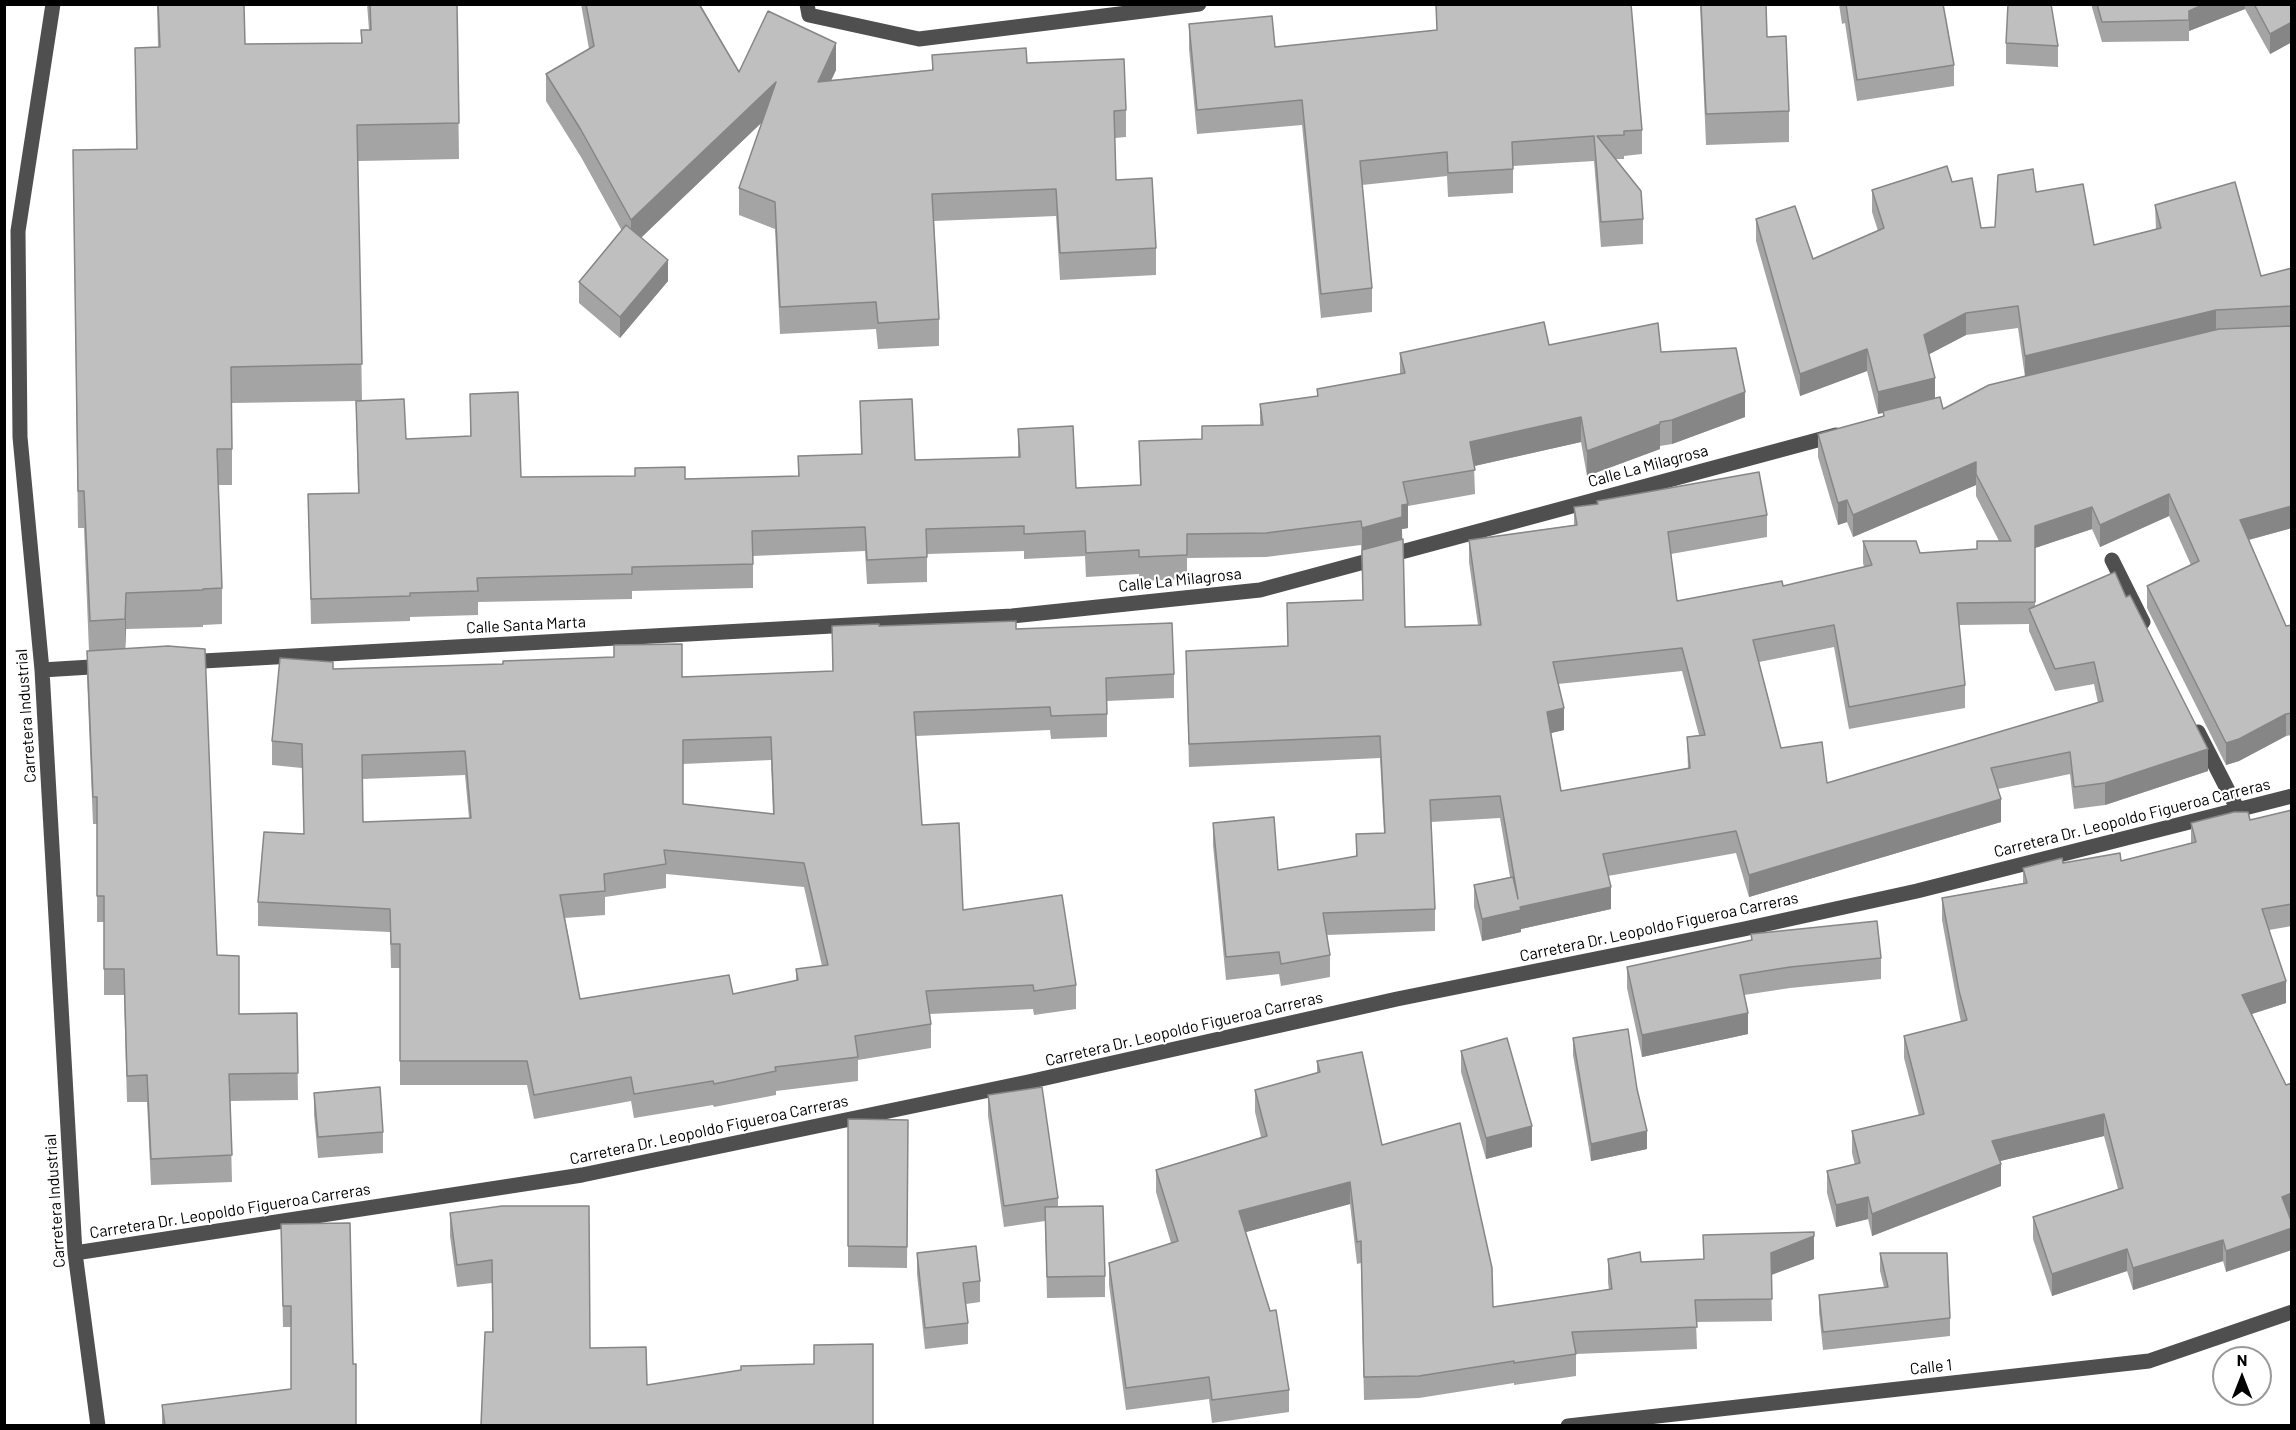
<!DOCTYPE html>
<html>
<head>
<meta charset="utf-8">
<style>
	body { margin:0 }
	#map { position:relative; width:2296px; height:1430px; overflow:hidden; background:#fff; font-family:Barlow,sans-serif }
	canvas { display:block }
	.frame { position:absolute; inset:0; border:6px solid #000; pointer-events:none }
	.north { position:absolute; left:2212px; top:1346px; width:60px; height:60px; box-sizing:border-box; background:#fff; border:2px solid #999; border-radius:50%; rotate:0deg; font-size:16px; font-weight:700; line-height:24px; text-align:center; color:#000 }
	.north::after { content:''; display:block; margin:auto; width:21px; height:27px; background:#000; clip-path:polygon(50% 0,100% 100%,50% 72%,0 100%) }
</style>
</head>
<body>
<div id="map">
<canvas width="2296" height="1430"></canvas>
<div class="frame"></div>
<div class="north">N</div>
</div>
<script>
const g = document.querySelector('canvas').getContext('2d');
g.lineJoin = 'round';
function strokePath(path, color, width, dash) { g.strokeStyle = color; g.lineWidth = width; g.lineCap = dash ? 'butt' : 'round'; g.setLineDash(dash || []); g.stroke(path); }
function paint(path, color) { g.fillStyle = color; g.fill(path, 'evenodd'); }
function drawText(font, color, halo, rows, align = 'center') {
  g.font = font + ' Barlow,sans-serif'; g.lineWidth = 4.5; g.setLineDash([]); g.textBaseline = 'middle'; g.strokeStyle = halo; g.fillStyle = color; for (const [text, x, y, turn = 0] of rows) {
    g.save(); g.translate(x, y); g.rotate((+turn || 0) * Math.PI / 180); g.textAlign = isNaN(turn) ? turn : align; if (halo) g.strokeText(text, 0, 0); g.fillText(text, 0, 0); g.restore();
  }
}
strokePath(new Path2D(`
	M53,4L18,231L20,437L42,670L75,1253L98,1426
	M807,4L809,15L919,39L1199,4
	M2112,560L2143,622
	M185,662L1012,616L1260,590L1836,435
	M42,670L107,666
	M2198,732L2238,810
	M75,1253L582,1175L721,1146L1028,1082L1397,999L1744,929L1917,891L2292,796
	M1568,1426L2149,1361L2292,1312`), '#4f4f4f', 15);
paint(new Path2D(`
	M157,4H244L245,44L361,43V30H369L367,4H457L459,159L358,161L362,401L406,439L470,436V394L521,477L685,479L798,476V456L861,454L860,401L915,460L1018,457V429L1076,488L1140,485L1139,441L1202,439L1260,425V404L1317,396V389L1400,374V353L1549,345L1661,352L1745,417L1672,444L1660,446V449L1587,476L1581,442L1474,466L1475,494L1408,506V528L1402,529L1405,627L1478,625L1469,562V540L1574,525V507L1597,504V501L1767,515V537L1671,554L1677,601L1783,586L1864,567L1863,563V541L1920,553L1977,549L1999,541L1976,496V485L1853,537L1847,522L1838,525L1818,457V434L1883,416V413L1878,414L1867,371L1800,396L1756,241V219L1813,259L1878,231L1872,212V190L1952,182L1981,228L1995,227L2036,192L2094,245L2156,230L2155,205L2261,276L2292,268V528L2249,540L2286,626L2292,625V735L2286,736L2239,761L2226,765L2147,608V586L2191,565L2169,516L2100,547L2092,529L2035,548V606L2126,597L2208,771L2105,805L2074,809L2070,774L1998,789L2001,822L1749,897L1736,853L1608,876L1611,909L1521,929V932L1482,941L1474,907V885L1510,877L1500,818L1431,822L1435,909V931L1327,935L1330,955V977L1281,986L1279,974L1226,980L1213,845V823L1278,870L1356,856V834L1384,833L1380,758L1189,767L1186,651L1288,646L1287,603L1363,600L1361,545L1266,557L1187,558V579L1139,581V574L1086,577L1085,556L1024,559V551L927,554V582L867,584L865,551L753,556V588L632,591V599L478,602V615L410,617V621L311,624L308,494L358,493L356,401L232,403V485H218L222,588V624L203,625V627L126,629L125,649L217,955L239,1014L297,1013L298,1100L230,1101L232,1182L151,1185L147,1102H127L124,995H104V922H97V824H93L87,677V651H89L84,528H78L73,150L136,149L135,48L158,47ZM2018,328L2025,377L1943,409L1935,398L1929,354L1966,335ZM2029,624V631L2055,691L2094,684L2098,703L1827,783L1781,748L1759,662L1834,647L1849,729L1965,708V685L1959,625ZM1682,671L1699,735L1687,737L1688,769L1561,791L1551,733L1564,730L1558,684Z
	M581,4H700L739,72L836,70L831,80L932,70V55L1027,63L1126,110V137L1115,138L1116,180L1156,248V275L1060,280L1056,216L934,221L939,319V346L878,349L876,329L780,334L775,229L739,215V188L762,122L641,238L668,281L620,338L579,303V282L622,231L581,157L546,101V74L589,49Z
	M1700,4H1766L1767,37L1789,111V142L1706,145Z
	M1839,4H1943L1954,65V86L1857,101L1845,23L1842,24Z
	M2091,4H2292V42L2270,54L2245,9L2189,31V41L2102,42Z
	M1189,24L1275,47L1642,130V154L1624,156V159H1616L1643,219V244L1601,247L1594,161L1513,166V193L1448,197L1447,176L1362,185L1372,288V312L1321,318L1302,125L1197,134L1189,49Z
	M2006,43L2058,46V67L2006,64Z
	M832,626L1016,629L1174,674V698L1107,701V737L1051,739L1050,730L916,736L922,825L963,910L1076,985V1009L1034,1015L1033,1009L930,1014L931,1024V1048L858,1060V1081L776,1091V1095L714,1107L713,1105L634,1118L631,1101L534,1119L527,1085H400V968H391L390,932L258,926V902L304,834L302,768L272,765V741L333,669L682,677L833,671ZM771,760L773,814L683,804V764ZM465,775L469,818L363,822L362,779ZM666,874L804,887L822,966L796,969V981L733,994L580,999L565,918L605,915V897L666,888Z
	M2292,810V926L2269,930L2286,1003L2252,1014L2286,1085L2292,1083V1215L2289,1216L2226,1272L2223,1261L2133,1290L2127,1271L2052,1296L2033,1239V1217L2118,1189L2104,1136L2000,1161L2001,1186L1872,1236L1868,1219L1836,1227L1827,1193V1171L1855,1165L1852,1153V1131L1919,1116L1904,1058V1036L1961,1022L1959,1013L1942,920V898L2023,883V868L2063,863L2121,861L2191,843V823L2250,820Z
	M1751,934L1881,958V979L1790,988L1744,995L1748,1034L1642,1057L1627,988V967L1751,940Z
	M1573,1038L1647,1149L1591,1161L1573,1055Z
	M1461,1051L1532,1147L1486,1159L1461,1072Z
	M1317,1061L1382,1145L1493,1307L1609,1290L1608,1282V1259L1641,1262L1814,1259L1771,1275L1772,1321L1696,1322L1697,1349L1576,1354V1376L1514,1385V1383L1419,1398L1364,1400L1361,1263L1357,1264L1350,1204L1245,1232L1289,1390V1412L1212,1423L1209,1399L1126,1410L1109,1285V1263L1171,1243L1156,1192V1170L1261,1137L1255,1112V1090L1317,1073Z
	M314,1093L383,1132V1153L318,1158L314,1114Z
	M988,1095L1058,1198V1207L1105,1276V1297L1047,1298L1045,1221L1004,1227L988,1116Z
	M848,1119L908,1120L907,1268L848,1267Z
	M450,1213L590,1348L647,1385L873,1425H481L492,1332V1283L457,1287L450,1236Z
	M281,1224L353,1364L356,1425H162V1405L291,1389V1327H283Z
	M917,1253L980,1281V1302L966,1304L968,1323V1344L925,1349L917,1274Z
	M1880,1253L1950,1318V1336L1823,1350L1819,1312V1295L1884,1287L1880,1271Z`), '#a4a4a4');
paint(new Path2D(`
	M2205,4H2245V9L2189,31V11Z
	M2292,22V42L2270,54V34Z
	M836,43V70L818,109V82Z
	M776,82V109L631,247V220Z
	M668,260V281L620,338V317Z
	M2216,310V333L2025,379V356Z
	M1966,313V335L1924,357V335Z
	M1867,349V371L1800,396V374Z
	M1935,378V400L1878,414V392Z
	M1745,392V417L1672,444V420Z
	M1581,417V442L1470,467V442Z
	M1660,424V449L1587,476V451Z
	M1976,462V485L1853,537V515Z
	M2169,494V516L2100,547V525Z
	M1847,500V522L1838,525V503Z
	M1408,504V528L1402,529V541L1362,552V528L1402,505Z
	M2292,506V528L2240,542V520Z
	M2092,507V529L2035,548V526Z
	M126,593V629L125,656V619Z
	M1564,708V730L1547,734V712Z
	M2286,714V736L2239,761L2226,765V743Z
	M2208,749V771L2105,805V783Z
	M2001,799V822L1749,897V875Z
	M1611,887V909L1521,929V932L1482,941V919L1520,907Z
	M2286,981V1003L2242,1017V995Z
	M1748,1013V1034L1642,1057V1035Z
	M2104,1114V1136L1992,1163V1141Z
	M1532,1126V1147L1486,1159V1138Z
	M1647,1131V1149L1591,1161V1144Z
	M2001,1164V1186L1872,1236V1214Z
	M1350,1182V1204L1239,1234V1211Z
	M2292,1193V1215L2282,1219V1197Z
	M1868,1197V1219L1836,1227V1205Z
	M2292,1228V1250L2226,1272V1251Z
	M1814,1236V1259L1771,1275V1253Z
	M2223,1240V1261L2133,1290V1268Z
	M2127,1249V1271L2052,1296V1274Z`), '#868686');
const building = new Path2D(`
	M158,4H244L245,44L362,43L361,30H371L370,4H457L459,123L357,125L362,364L231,367L232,449H217L222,588L203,589V590L126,593L125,619L90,621L84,491H78L73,150L137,149L135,48L160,47Z
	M586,4H699L739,72L768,11L836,43L818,82L933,70L932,55L1026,48L1027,63L1124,59L1126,110L1114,111L1116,180L1152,178L1156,248L1060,253L1056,189L932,194L939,319L878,323L876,302L780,307L775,202L739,188L776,82L631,220L581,130L546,74L594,46Z
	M1436,4H1631L1642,130L1624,131V135L1597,136L1641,191L1643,219L1601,222L1594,136L1512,142L1513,169L1448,173L1447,152L1360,161L1372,288L1321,294L1302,100L1197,110L1189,24L1272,16L1275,47L1437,30Z
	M1701,4H1766L1767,37L1786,36L1789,111L1706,114Z
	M1846,4H1943L1954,65L1857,80Z
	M2008,4H2051L2058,46L2006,43Z
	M2097,4H2205L2189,11V20L2102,22Z
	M2254,4H2292V22L2270,34Z
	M1947,166L1952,182L1972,178L1981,228L1995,227L1998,175L2033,169L2036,192L2083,184L2094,245L2161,228L2155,205L2235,182L2261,276L2292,268V306L2216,310L2025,356L2018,306L1966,313L1924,335L1935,378L1878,392L1867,349L1800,374L1756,219L1795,206L1813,259L1884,228L1872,190Z
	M626,225L668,260L620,317L579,282Z
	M1544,322L1549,345L1658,323L1661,352L1736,348L1745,392L1672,420L1660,422V424L1587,451L1581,417L1470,442L1475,470L1403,482L1408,504L1402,505V517L1362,528L1361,521L1266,533L1187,534V555L1139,557V550L1086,553L1085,531L1024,534V526L926,529L927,557L867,560L865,527L752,531L753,564L632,567V574L477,578L478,591L410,593V596L311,599L308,494L359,493L356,401L404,399L406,439L471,436L470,394L518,392L521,477L635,476V468L685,467V479L799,476L798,456L862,454L860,401L912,399L915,460L1020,457L1018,429L1073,426L1076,488L1141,485L1139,441L1202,439V426L1263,425L1260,404L1318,396L1317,389L1405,373L1400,353Z
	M2292,326V506L2240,520L2286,626L2292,625V713L2286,714L2239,739L2226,743L2147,586L2199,561L2169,494L2100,525L2092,507L2035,526V602L1957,603L1965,685L1849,707L1834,625L1753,640L1781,748L1822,742L1827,783L2103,701L2094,662L2055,669L2029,609L2115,572L2126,597L2130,595L2208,749L2105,783L2074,787L2070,752L1991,768L2001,799L1749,875L1736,831L1603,854L1611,887L1520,907L1521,910L1482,919L1474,885L1513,877L1518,899L1500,796L1430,800L1435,909L1323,913L1330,955L1281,964L1279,952L1226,957L1213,823L1274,817L1278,870L1357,856L1356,834L1385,833L1380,736L1189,744L1186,651L1288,646L1287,603L1363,600L1362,550L1403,539L1405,627L1481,625L1469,540L1577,525L1574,507L1598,504L1597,501L1759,472L1767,515L1668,532L1677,601L1782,581L1783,586L1872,565L1863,541H1916L1920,553L1977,549V541H2011L1976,474V462L1853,515L1847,500L1838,503L1818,434L1884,416L1883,411L1940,397L1943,409L1989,385L2219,329ZM1682,648L1705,735L1687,737L1690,768L1561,791L1547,712L1564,708L1553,662Z
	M1016,621V629L1172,623L1174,674L1106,678L1107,714L1051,716L1050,707L914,712L922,825L959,823L963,910L1062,895L1076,985L1034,991L1033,985L926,991L931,1024L855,1036L858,1057L775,1067L776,1071L714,1084L713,1081L634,1094L631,1077L534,1095L527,1061H400V944H391L390,909L258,902L264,832L304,834L302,744L272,741L280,658L333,662V669L503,664V661L614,657V645L682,644V677L833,671L832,626L879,624V626ZM771,737L774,814L683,804V740ZM465,751L471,818L363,822L362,755ZM664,850L804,863L828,965L796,969L798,980L733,994L729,975L580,999L560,895L605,891L604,874L666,864Z
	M168,646L205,649L217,955L239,956V1014L297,1013L298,1073L229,1074L232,1155L151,1159L147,1075L127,1076L124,969H104V896H97V797H93L87,651Z
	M2292,810V904L2262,909L2286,981L2242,995L2286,1085L2292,1083V1193L2282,1197L2292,1223V1228L2226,1251L2223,1240L2133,1268L2127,1249L2052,1274L2033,1217L2123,1188L2104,1114L1992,1141L2001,1164L1872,1214L1868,1197L1836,1205L1827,1171L1860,1163L1852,1131L1924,1114L1904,1036L1967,1020L1959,991L1942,898L2027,883L2023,868L2062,858L2063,863L2120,853L2121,861L2196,842L2191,823L2234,812H2248L2250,820Z
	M1877,921L1881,958L1790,967L1740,975L1748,1013L1642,1035L1627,967L1752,940L1751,934Z
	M1628,1029L1637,1089L1647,1131L1591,1144L1573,1038Z
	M1507,1038L1532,1126L1486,1138L1461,1051Z
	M1362,1052L1382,1145L1460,1123L1492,1268L1493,1307L1612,1289L1608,1259L1640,1252L1641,1262L1704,1259L1703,1235L1814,1232V1236L1771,1253L1772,1299L1695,1300L1697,1327L1572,1332L1576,1354L1514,1363V1361L1419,1376L1364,1377L1361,1241L1357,1242L1350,1182L1239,1211L1270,1311L1276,1310L1289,1390L1212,1400L1209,1377L1126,1388L1109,1263L1178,1241L1156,1170L1267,1136L1255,1090L1320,1072L1317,1061Z
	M380,1087L383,1132L318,1137L314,1093Z
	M1042,1087L1058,1198L1004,1206L988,1095Z
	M848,1119L908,1120L907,1247L848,1246Z
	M502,1206H589L590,1348L646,1347L647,1385L741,1370V1366L814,1364V1345L873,1344V1425H481L485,1332H493L492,1260L457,1265L450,1213Z
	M1103,1206L1105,1276L1047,1277L1045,1207Z
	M350,1223L353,1364H356V1425H165L162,1405L291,1389V1306H283L281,1224Z
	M976,1246L980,1281L963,1283L968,1323L925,1328L917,1253Z
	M1880,1253H1947L1950,1318L1823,1332L1819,1295L1888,1287Z`);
paint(building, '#bfbfbf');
strokePath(building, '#868686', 1.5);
drawText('16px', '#000', '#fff', [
	["Calle La Milagrosa",1648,466,-15],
	["Calle La Milagrosa",1180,580,-6],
	["Calle Santa Marta",526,625,-3],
	["Carretera Industrial",26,716,-94],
	["Carretera Dr. Leopoldo Figueroa Carreras",2132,818,-14],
	["Carretera Dr. Leopoldo Figueroa Carreras",1659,927,-12],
	["Carretera Dr. Leopoldo Figueroa Carreras",1184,1029,-13],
	["Carretera Dr. Leopoldo Figueroa Carreras",709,1130,-12],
	["Carretera Industrial",55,1201,-94],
	["Carretera Dr. Leopoldo Figueroa Carreras",230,1211,-9],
	["Calle 1",1931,1367,-6]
]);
</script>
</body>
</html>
